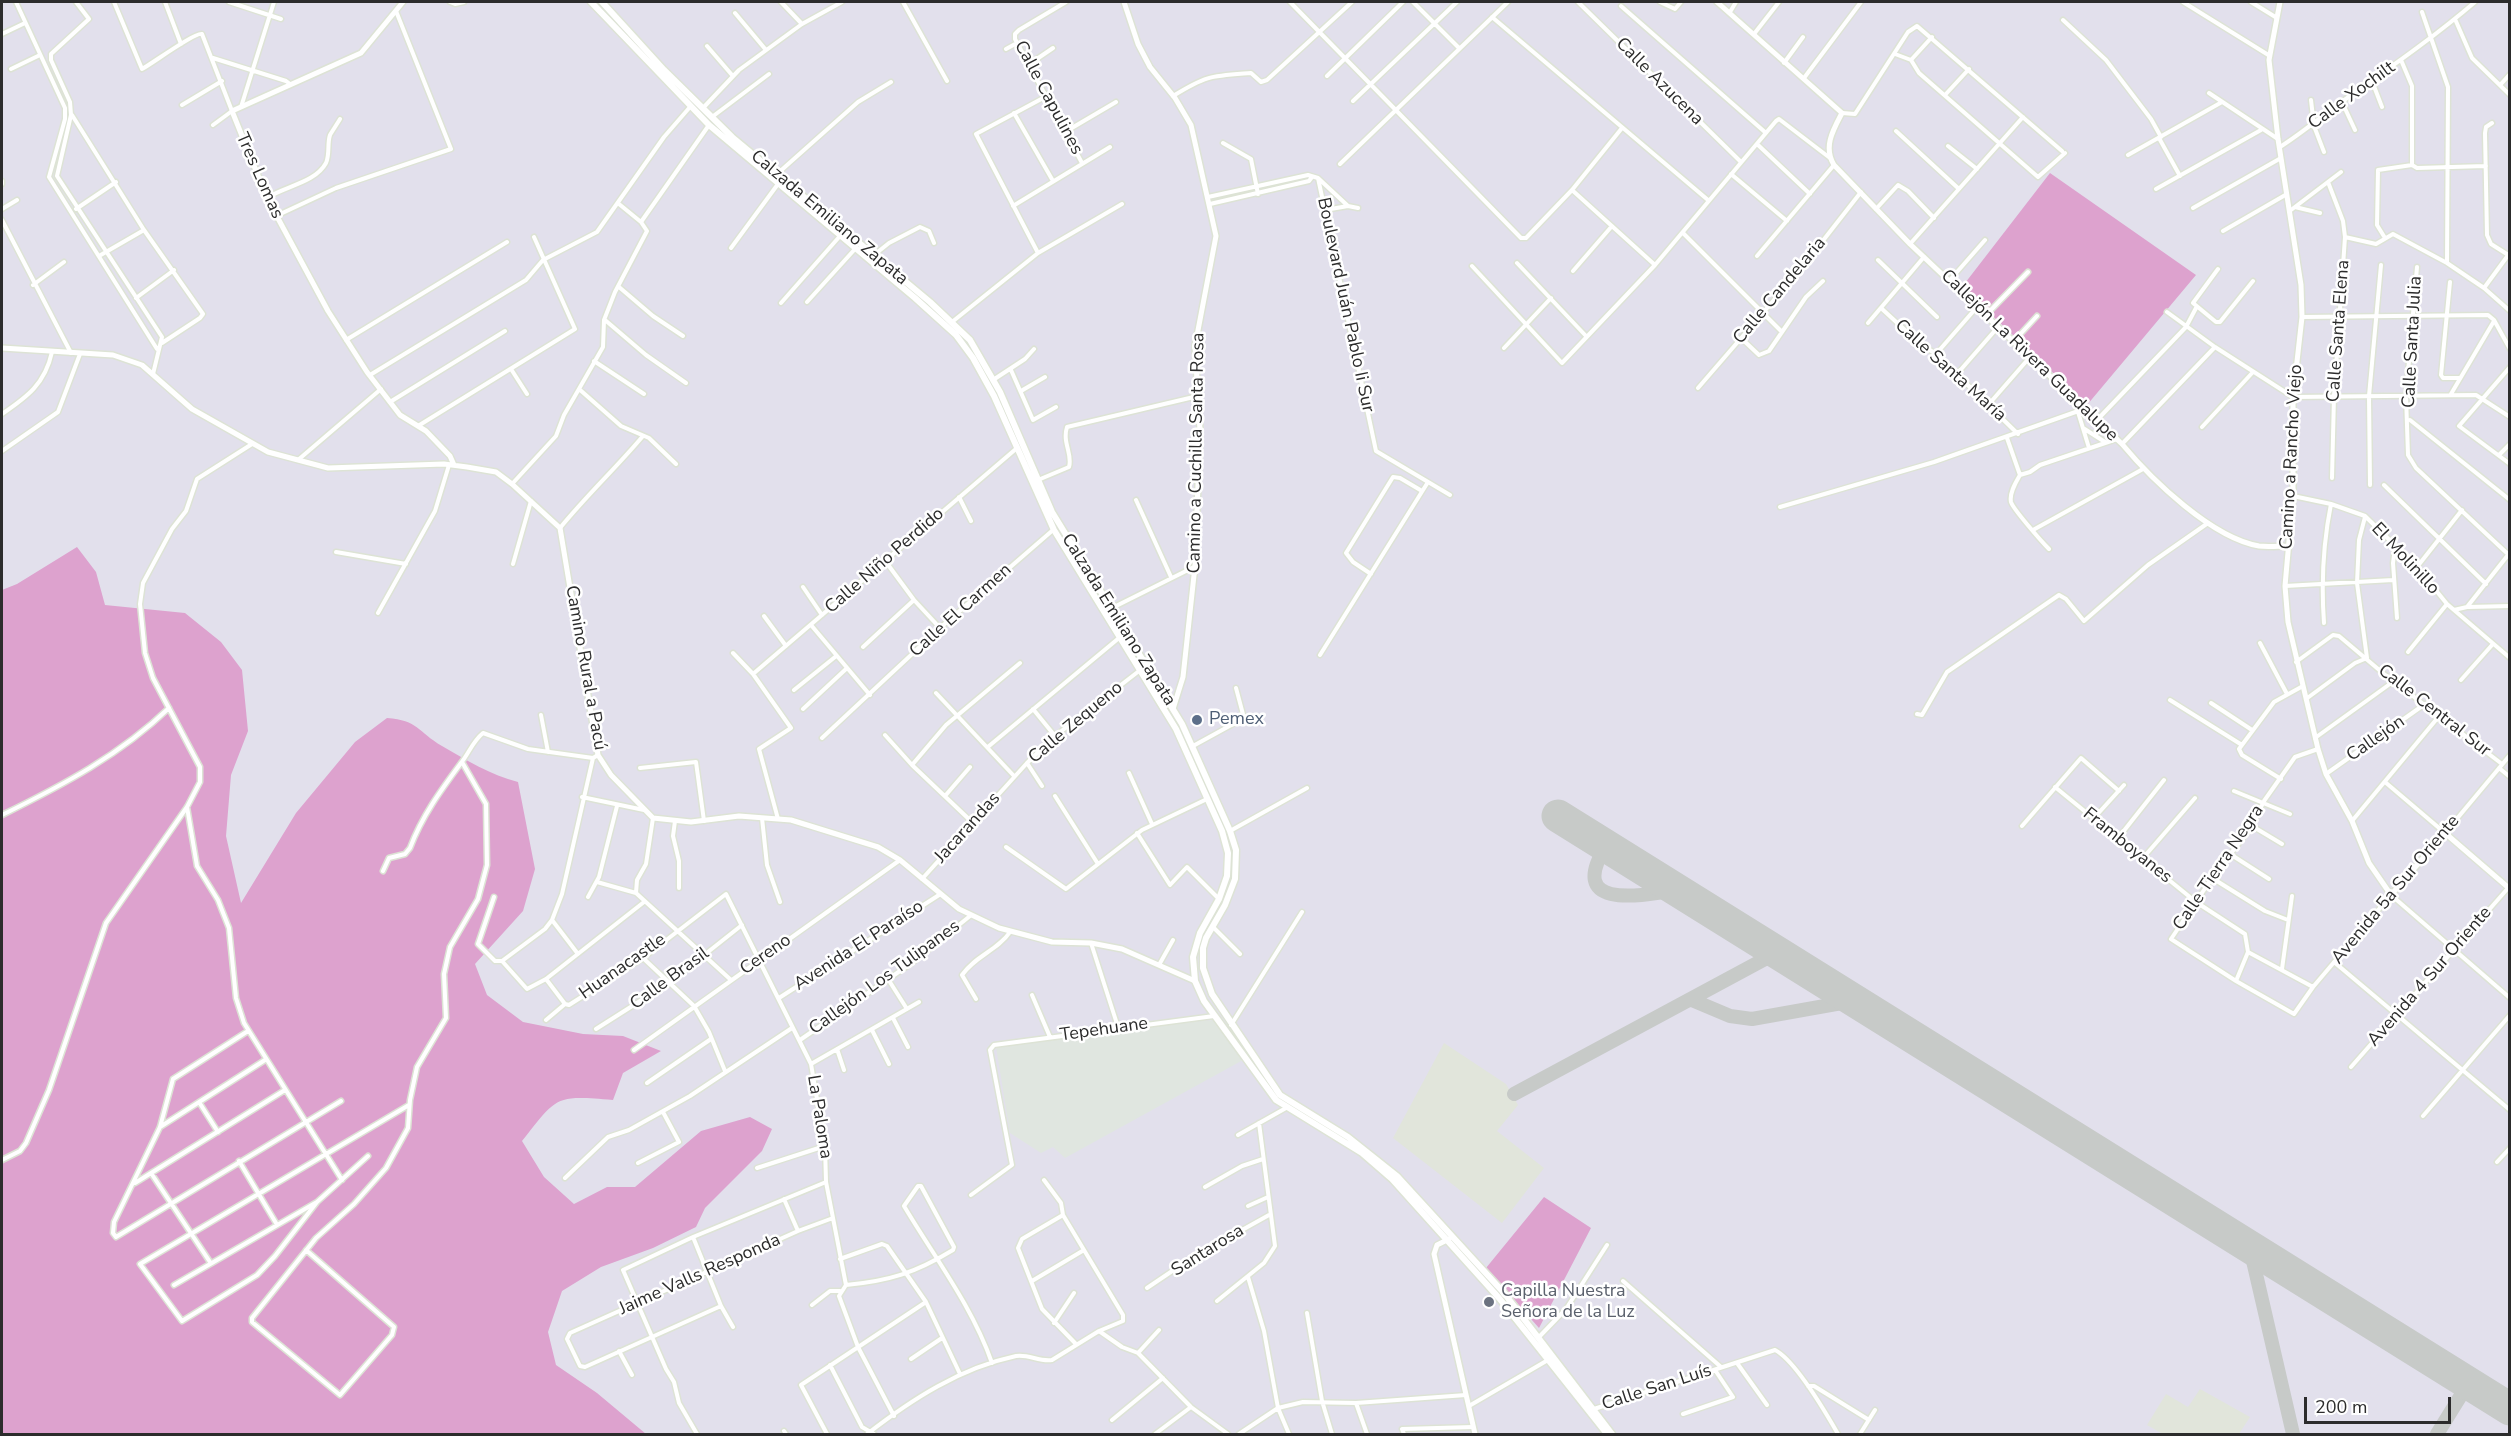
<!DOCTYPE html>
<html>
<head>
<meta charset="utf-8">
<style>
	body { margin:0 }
	#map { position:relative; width:2511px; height:1436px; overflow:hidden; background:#e2e0ec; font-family:"Nunito Sans",sans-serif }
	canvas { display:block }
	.frame { position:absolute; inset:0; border:3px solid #2c2c2c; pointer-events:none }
	.scale { position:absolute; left:2304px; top:1397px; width:147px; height:27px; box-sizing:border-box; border:3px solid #2c2c2c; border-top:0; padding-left:8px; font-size:18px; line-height:21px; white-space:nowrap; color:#2c2c2c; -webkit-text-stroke:4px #fff; paint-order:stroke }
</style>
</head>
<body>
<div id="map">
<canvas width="2511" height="1436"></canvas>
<div class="frame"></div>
<div class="scale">200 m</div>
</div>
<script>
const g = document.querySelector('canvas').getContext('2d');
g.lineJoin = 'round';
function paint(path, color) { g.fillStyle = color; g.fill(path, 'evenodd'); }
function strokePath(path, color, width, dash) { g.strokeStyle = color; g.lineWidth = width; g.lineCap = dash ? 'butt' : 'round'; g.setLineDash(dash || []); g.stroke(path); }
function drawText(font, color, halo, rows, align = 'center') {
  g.font = font + ' "Nunito Sans",sans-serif'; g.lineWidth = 5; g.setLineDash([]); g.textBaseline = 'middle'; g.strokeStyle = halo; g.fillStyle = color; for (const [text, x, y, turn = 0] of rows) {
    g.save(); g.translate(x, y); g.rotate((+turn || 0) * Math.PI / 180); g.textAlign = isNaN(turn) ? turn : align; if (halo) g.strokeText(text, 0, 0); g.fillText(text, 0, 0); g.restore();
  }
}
paint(new Path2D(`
	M1214,1020L1243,1060L1065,1158L1053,1147L1041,1153L1010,1133L996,1047L1117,1029Z`), '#e0e6e0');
paint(new Path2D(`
	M1444,1043L1506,1084L1518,1105L1497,1131L1544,1168L1502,1223L1393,1138Z
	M2200,1389L2250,1417L2239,1434H2163L2147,1425L2166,1394L2188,1407Z`), '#e1e5db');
paint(new Path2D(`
	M2050,173L2196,275L2087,405L1962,287Z
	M77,547L96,572L105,605L185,613L221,642L242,670L248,731L231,775L226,836L241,903L296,813L355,742L387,718C418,720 418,732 442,746C466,760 491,775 518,782L535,869L523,911L475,964L487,995L523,1022L583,1034L623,1036L661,1051L623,1073L613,1100C554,1095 558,1096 522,1141L544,1177L574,1204L607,1187H635L701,1131L750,1117L772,1129L762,1151L705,1208L696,1227L653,1248L601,1267L562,1291L548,1332L556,1365L597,1393L646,1434H2V590L17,584Z
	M1544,1197L1591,1228L1539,1328L1486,1268Z`), '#dda2ce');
strokePath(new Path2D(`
	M1606,846C1566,910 1640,896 1676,890
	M1692,1000L1730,1016L1752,1019L1853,1001
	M1514,1094L1776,953
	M2250,1248L2293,1434
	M2437,1434L2468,1384`), '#c7cac8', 14);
strokePath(new Path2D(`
	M1558,816L2510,1409`), '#c7cac8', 33);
const minor = new Path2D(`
	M16,2L65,108V119L49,177L157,349
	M76,2L89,19L51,54V60L70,102L71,115L57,176L162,337L153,374
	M114,2L142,69C153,63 195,32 202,34L232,111L213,125
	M165,2L181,44
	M229,2L281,19
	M450,2L455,4L464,2
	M781,2L802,24
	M903,2L947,81
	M1066,2L1019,30L1015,34V39L1082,163
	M1290,2L1521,238H1526L1572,190L1622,128
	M1413,2L1459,48
	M1578,2L1741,162
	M1660,2L1675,9L1681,2
	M2183,2L2270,56
	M2251,2L2277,18
	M1621,6L1766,133
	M1730,12L1736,2
	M2422,12L2448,87L2447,263L2484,288L2510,311
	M735,13L766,50
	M1492,17L1708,200
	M2455,19L2472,58L2510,95
	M2063,20L2106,60L2151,119L2161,137
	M2,34L25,23
	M1754,34L1779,2
	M707,46L732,75
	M1006,49L1017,43
	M1895,54L1911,60L1919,73L2038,177L2065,153
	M213,58L286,81L290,84
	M1911,60L1932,37
	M2401,60L2412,86V165
	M1784,63L1803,37
	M1028,65L1053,48
	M11,69L40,55
	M1327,76L1403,2
	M1804,78L1861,2
	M2372,81L2382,107
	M2501,84L2510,74
	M2209,93L2278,139
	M1945,95L1969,69
	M1173,96C1207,75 1211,76 1251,73L1261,82L1267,80L1352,2
	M2311,100L2314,126L2324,152
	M1353,101L1457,2
	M2342,102L2355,130
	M182,105L222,81
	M241,107L274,2
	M703,108L739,70L802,24L842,2
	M1014,113L1053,181
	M1842,113L1855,114L1908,32L1917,26L2062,151
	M72,115L144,230L203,314L200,318L162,343
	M712,117L769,74
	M2492,123L2486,127L2485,133L2487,235L2491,244L2510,256
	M1896,131L1959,189
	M1065,132L1116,102
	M2159,138L2180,176
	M1223,143L1251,159L1258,194
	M1757,144L1810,194
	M1948,146L1977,169
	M2280,147C2302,133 2322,116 2343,101C2388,69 2433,38 2475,2
	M2128,155L2222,102
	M1340,164L1508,2
	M777,174L858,102L891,82
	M1731,174L1787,221
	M1318,178L1376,451L1450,495
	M2,181V184
	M2328,182L2343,221L2345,237L2334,396L2332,478
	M2156,189L2261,130
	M1572,190L1655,265
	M1208,197L1308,175L1318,178L1348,206
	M267,198C285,186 315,183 326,163C330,154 327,144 330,135C333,130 337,124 340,119
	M1210,204L1309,181L1312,177
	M1013,206L1110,147
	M2295,207L2320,213
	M2193,208L2281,158
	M2,209L17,200
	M76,209L116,182
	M1876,209L1898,185L1908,191L1934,218
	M1325,210L1348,206L1358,208
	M2291,210L2341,172
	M276,216L336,188L451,149L396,11
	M2,220L71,353
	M641,222L709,125
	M2223,231L2287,194
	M1683,233L1782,332
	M2345,237L2376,244L2393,234L2447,263
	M2385,238L2377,225L2378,170L2412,165L2417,168L2486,166
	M1910,244L2023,117
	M731,248L778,184
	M1038,253L976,134L1045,97
	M874,255L889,243L920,227L929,231L934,243
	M99,256L144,230
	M1757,256L1834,165
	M1878,260L1937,317
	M1517,263L1586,336
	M1472,266L1562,363L1655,265L1776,121L1779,119L1830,158
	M2417,267L2406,396L2408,455L2416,468L2510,556
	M2218,269L2193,303L2216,322H2220L2253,281
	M1573,271L1612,226
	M1950,280L1985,240
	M2450,282L2441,375L2443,378H2460
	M33,285L64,262
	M619,287L653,316L683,336
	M2484,288L2509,254
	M136,298L174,270
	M807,302L855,249
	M781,303L840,236
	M1881,308L1919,343L1936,354L2018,434
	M2167,312L2215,347L2293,397L2476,395L2510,417
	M1986,315L2028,272
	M2302,317L2488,315L2494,320L2510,349
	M605,320L646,355L686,383
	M952,322L1038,253L1122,204
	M1868,323L1924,257
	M1741,338L1759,355L1769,351L1806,297L1823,281
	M346,340L507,242
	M2014,341L2037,316
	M1504,348L1551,298
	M1936,354L1977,307
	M594,361L644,394
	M2510,367L2459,426L2510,464
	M511,369L527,394
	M1011,370L1033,420L1056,407
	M1957,374L1998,327
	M370,375L526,280L543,260L597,232L664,137L690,107
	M993,380L1025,359L1034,349
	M1698,388L1800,270L1861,192
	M579,389L621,426L649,438L676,464
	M1021,391L1045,377
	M2451,394L2494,321
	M390,402L505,331
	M1989,404L2030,357
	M2078,412L2089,448
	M2,414C27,397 45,384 52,352
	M2097,420L2186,327L2196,308
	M2410,420L2510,500
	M418,426L575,329L534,237
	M2202,427L2253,372
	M2083,428L2105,442
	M2007,438L2020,475C2016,482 2009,493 2011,502C2013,509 2042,542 2049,549
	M2122,444L2215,347
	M2,451L58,412L80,354
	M2499,455L2510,444
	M298,460L381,389
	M2020,475L2030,472L2040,465L2117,439
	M1038,480L1069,467C1073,454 1062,443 1067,427L1198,396
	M512,484L556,436L564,415L603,347L604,320L615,292L647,231L641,222L619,204
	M2370,485L2369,396L2381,265
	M2384,485L2486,584
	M2293,496L2331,504L2365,516L2417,567L2447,604L2510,658
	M959,497L971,521
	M1136,500L1171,577
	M1780,507L1934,462L2084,409
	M2365,517L2359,540L2357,583L2367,658
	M560,528C586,496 616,468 643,436
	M2033,530L2143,469
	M2395,548L2393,563L2397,618
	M336,552L406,564
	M886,562L914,600L940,628
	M513,564L531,501
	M2417,567L2462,510
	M1371,574L1353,562L1346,553L1393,477L1400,478L1422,491
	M2285,586L2393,580
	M803,587L822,615
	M2468,607L2510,606
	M1110,609L1194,567
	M2454,610L2467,607L2508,555
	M378,613L435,511L449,465
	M764,616L786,646
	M2324,623C2321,582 2323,544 2331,504
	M811,625L870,695
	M2260,643L2287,694
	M863,647L914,600
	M2408,652L2447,604
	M733,653L753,674L791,728L759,749L778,819
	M1320,655L1428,482
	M2296,662L2333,635L2339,636L2384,674L2502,764
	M753,674L1017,448
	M2461,680L2492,645
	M794,690L835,657
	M936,693L1014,776
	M2306,699L2355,663L2367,658
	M2170,700L2242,745
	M2211,703L2252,730
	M803,709L846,669
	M1033,709L1055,736
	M1917,714L1922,715L1947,672L2059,595L2066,599L2084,621L2148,565L2208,523
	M541,715L548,752
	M885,735L912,765L973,823
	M822,738L940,628L1053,530
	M2315,738L2394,681
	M989,746L1125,633
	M1193,746L1244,718L1236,688
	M2318,749L2295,757L2264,801L2252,826L2212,878L2171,939L2236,981L2294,1014L2313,987L2391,895L2510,998
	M1027,763L1042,786
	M912,765L946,725L1020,663
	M640,768L696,762L704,821
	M2499,768L2510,777
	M1129,773L1152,824
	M2326,774L2425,704
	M2281,779L2242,755L2239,749L2274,702L2303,686
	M2385,782L2445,833L2510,755
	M2055,787L2196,902L2245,934L2248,952L2236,981
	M2234,791L2290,814
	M945,796L970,767
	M1055,796L1098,864
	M582,797L644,810
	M187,807L197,866L218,900L229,928L236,998L244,1023L342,1180
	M2,815C63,785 120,755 169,708
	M653,818L646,864L637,880L636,893L731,980
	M762,818L767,865L780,902
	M2094,818L2124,785
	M675,821L673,836L679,861V888
	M2352,821L2440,715
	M2022,826L2081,758L2119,791
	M2252,826L2282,844
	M1230,831L1307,788
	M1137,833L1170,885L1187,867L1219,899
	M2119,837L2164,780
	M1006,847L1066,889L1142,830L1207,799
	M2230,854L2269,879
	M2143,858L2195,798
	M383,871L389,858L405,854L410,848C422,816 441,790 461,763C469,753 473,741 483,733L528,749L593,758L598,755
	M2212,878L2265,911L2288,920
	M922,879L1027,763L1055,736L1139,671
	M597,882L636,893
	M494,897L478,944L495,961H502L527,989L546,979L644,902
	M588,897L599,877L617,806
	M552,920L578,954
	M1213,927L1240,954
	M1091,943L1118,1027
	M2248,952L2313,987
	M643,958L694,1006L709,1032L725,1071
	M502,961L545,929L552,920L562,894L593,758
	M2334,962L2510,1110
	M1159,965L1173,940
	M2282,969L2292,896
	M546,979L565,1004
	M888,979L907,1009
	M1032,995L1050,1037
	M779,998L939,895
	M976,999L962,975C975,956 998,950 1010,932
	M893,1018L908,1047
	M546,1020L565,1004L569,1005L643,958L726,894L811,1064L825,1146L826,1182L846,1285
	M1231,1025L1302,912
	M596,1029L670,982L742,925
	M872,1030L889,1064
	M248,1031L173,1079L160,1127L114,1222L113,1233L116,1237L341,1101
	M800,1040L913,962L970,916
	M837,1049L844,1070
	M634,1050L900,860
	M811,1064L919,1002
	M2351,1067L2509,887
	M647,1083L711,1039
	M199,1102L218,1132
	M2423,1116L2510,1015
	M160,1127L265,1060
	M1238,1135L1286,1108
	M2,1160L20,1151L26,1143L49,1090L106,923L187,807L200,782V767L153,678L145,653L140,604L143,583L172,529L186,511L197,479L252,444
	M239,1161L276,1223
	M2497,1162L2510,1148
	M638,1163L679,1142L663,1112
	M757,1168L825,1146
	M151,1173L210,1262
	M565,1178L608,1137L629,1130L690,1096L792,1028
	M1044,1180L1061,1203L1063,1215L1123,1315V1321L1099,1331
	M135,1183L285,1090
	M1205,1187L1242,1166L1263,1159
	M971,1195L1012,1165L990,1050L994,1045L1214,1016
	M784,1199L798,1231
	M317,1202L275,1256L257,1275L182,1321L140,1264L409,1105
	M1248,1206L1268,1197
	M1063,1215L1022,1239L1018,1248L1042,1309L1075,1343
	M693,1237L721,1306L733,1327
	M306,1250L394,1327L392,1335L340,1395L252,1322V1318L316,1238L354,1204L386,1168L408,1128L410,1100L417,1067L446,1018L444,974L450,947L478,899L487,865L486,804L462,762
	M840,1259L882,1244L887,1246L926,1302L960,1374
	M1248,1277L1264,1331L1278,1408L1289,1434
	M1032,1281L1084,1250
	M1623,1281L1721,1367
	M174,1285L317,1202L368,1156
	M846,1285C889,1281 915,1273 953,1250L954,1247L921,1186H918L904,1206C935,1258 972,1306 992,1363
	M846,1285L839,1296L858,1347L894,1416
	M1147,1288L1190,1259L1269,1215
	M1217,1301L1264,1263L1275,1246L1259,1123
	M812,1305L830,1291H840
	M721,1306L585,1367L580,1366L567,1339L570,1333L798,1231L833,1218
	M1307,1313L1322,1401L1332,1434
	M1054,1323L1074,1293
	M1539,1337L1566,1309L1607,1245
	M619,1351L632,1375
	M1138,1353L1159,1330
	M911,1359L942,1338
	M1737,1363L1767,1405
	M830,1365L862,1427L874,1434
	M1808,1386H1814L1869,1420
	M1356,1403L1367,1434
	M1469,1406L1548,1360
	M1594,1409L1775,1350C1796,1361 1826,1413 1838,1434
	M1683,1414L1733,1397L1715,1370
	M1112,1420L1163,1378
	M784,1431L786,1434
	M697,1434L679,1403L674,1382L666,1369L623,1270L693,1237L826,1182
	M827,1434L801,1385L926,1302
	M867,1434C912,1399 960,1368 1016,1356C1029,1354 1039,1362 1052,1360L1099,1331L1122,1347L1138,1353L1191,1407L1228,1434
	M1155,1434L1191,1407
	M1239,1434L1278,1408L1303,1402L1356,1403L1466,1395
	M1404,1434L1402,1429L1473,1427
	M1860,1434L1875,1410`);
const tertiary = new Path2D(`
	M403,2L361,53L232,111L267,198L328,311L367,372L400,415L426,431L450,456L454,465
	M1124,2L1138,44L1150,67L1175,98L1191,125L1216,236L1195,346L1200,430L1195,566L1183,677L1173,709
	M1717,2L1842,113C1833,130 1823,147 1834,165L1910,244L2122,444C2152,480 2212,538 2259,546C2268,547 2279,546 2288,546
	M2280,2L2269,60L2278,139L2301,285L2302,317L2293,397V496L2285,586L2288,622L2318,749L2326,774L2352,821L2369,863L2391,895L2445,833L2510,889
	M2,348L113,355L142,365L192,409L268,452L328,468L444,464L467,467L496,472L512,484L560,528L598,755L611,775L653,818L691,822L739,816L791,820L878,847L900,860L959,909L999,928L1052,942L1091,943L1122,949L1195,981
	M1449,1239L1437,1245L1434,1254L1475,1434`);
const secondary = new Path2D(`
	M591,2L709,125L915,298L956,335L973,358L994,396L1054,530L1176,729L1222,831L1228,853L1227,876L1219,899L1200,933L1193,957L1195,981L1204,1001L1276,1100L1362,1153L1392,1179L1499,1298L1607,1434
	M602,2L664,70L732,137L930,302L970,340L1000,392L1052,512L1182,724L1230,831L1236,850L1235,879L1225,905L1206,938L1203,948V968L1212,994L1280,1095L1348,1137L1397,1176L1504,1293L1612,1434`);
strokePath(minor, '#dde3d5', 7);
strokePath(tertiary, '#dde3d5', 8);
strokePath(secondary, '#dde3d5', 9);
strokePath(minor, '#fff', 4);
strokePath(tertiary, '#fff', 5);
strokePath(secondary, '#fff', 6);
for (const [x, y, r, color] of [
	[1197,720,6,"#5c6f8a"],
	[1489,1302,6,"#6b7280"]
]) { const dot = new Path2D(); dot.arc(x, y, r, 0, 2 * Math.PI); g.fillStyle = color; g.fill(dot); strokePath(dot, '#fff', 2); }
drawText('18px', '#2c2c2c', '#fff', [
	["Calle Azucena",1659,82,45],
	["Calle Xochilt",2352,96,-36],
	["Calle Capulines",1048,98,62],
	["Tres Lomas",259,176,66],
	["Calzada Emiliano Zapata",829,218,40],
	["Calle Candelaria",1780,291,-50],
	["Boulevard Juán Pablo Ii Sur",1345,305,78],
	["Calle Santa Elena",2339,331,-86],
	["Calle Santa Julia",2413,342,-87],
	["Callejón La Rivera Guadalupe",2029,356,44],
	["Calle Santa María",1950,371,42],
	["Camino a Cuchilla Santa Rosa",1197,453,-89],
	["Camino a Rancho Viejo",2292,457,-87],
	["El Molinillo",2405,559,47],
	["Calle Niño Perdido",885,561,-41],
	["Calle El Carmen",961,611,-42],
	["Calzada Emiliano Zapata",1118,620,58],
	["Camino Rural a Pacú",585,668,80],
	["Calle Central Sur",2434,711,38],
	["Calle Zequeno",1076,723,-40],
	["Callejón",2376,739,-35],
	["Jacarandas",968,828,-48],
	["Framboyanes",2127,846,39],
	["Calle Tierra Negra",2219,868,-56],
	["Avenida 5a Sur Oriente",2396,890,-50],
	["Avenida El Paraíso",859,946,-33],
	["Cereno",766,955,-35],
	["Huanacastle",623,967,-35],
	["Avenida 4 Sur Oriente",2430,977,-49],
	["Callejón Los Tulipanes",885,978,-36],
	["Calle Brasil",670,979,-36],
	["Tepehuane",1104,1030,-8],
	["La Paloma",819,1117,81],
	["Santarosa",1208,1251,-32],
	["Jaime Valls Responda",700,1275,-24],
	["Calle San Luís",1657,1388,-18]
]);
drawText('18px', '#4e5e75', '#fff', [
	["Pemex",1209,720]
], 'left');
drawText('18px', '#5b616d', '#fff', [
	["Capilla Nuestra",1501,1292],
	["Señora de la Luz",1501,1313]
], 'left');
</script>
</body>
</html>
